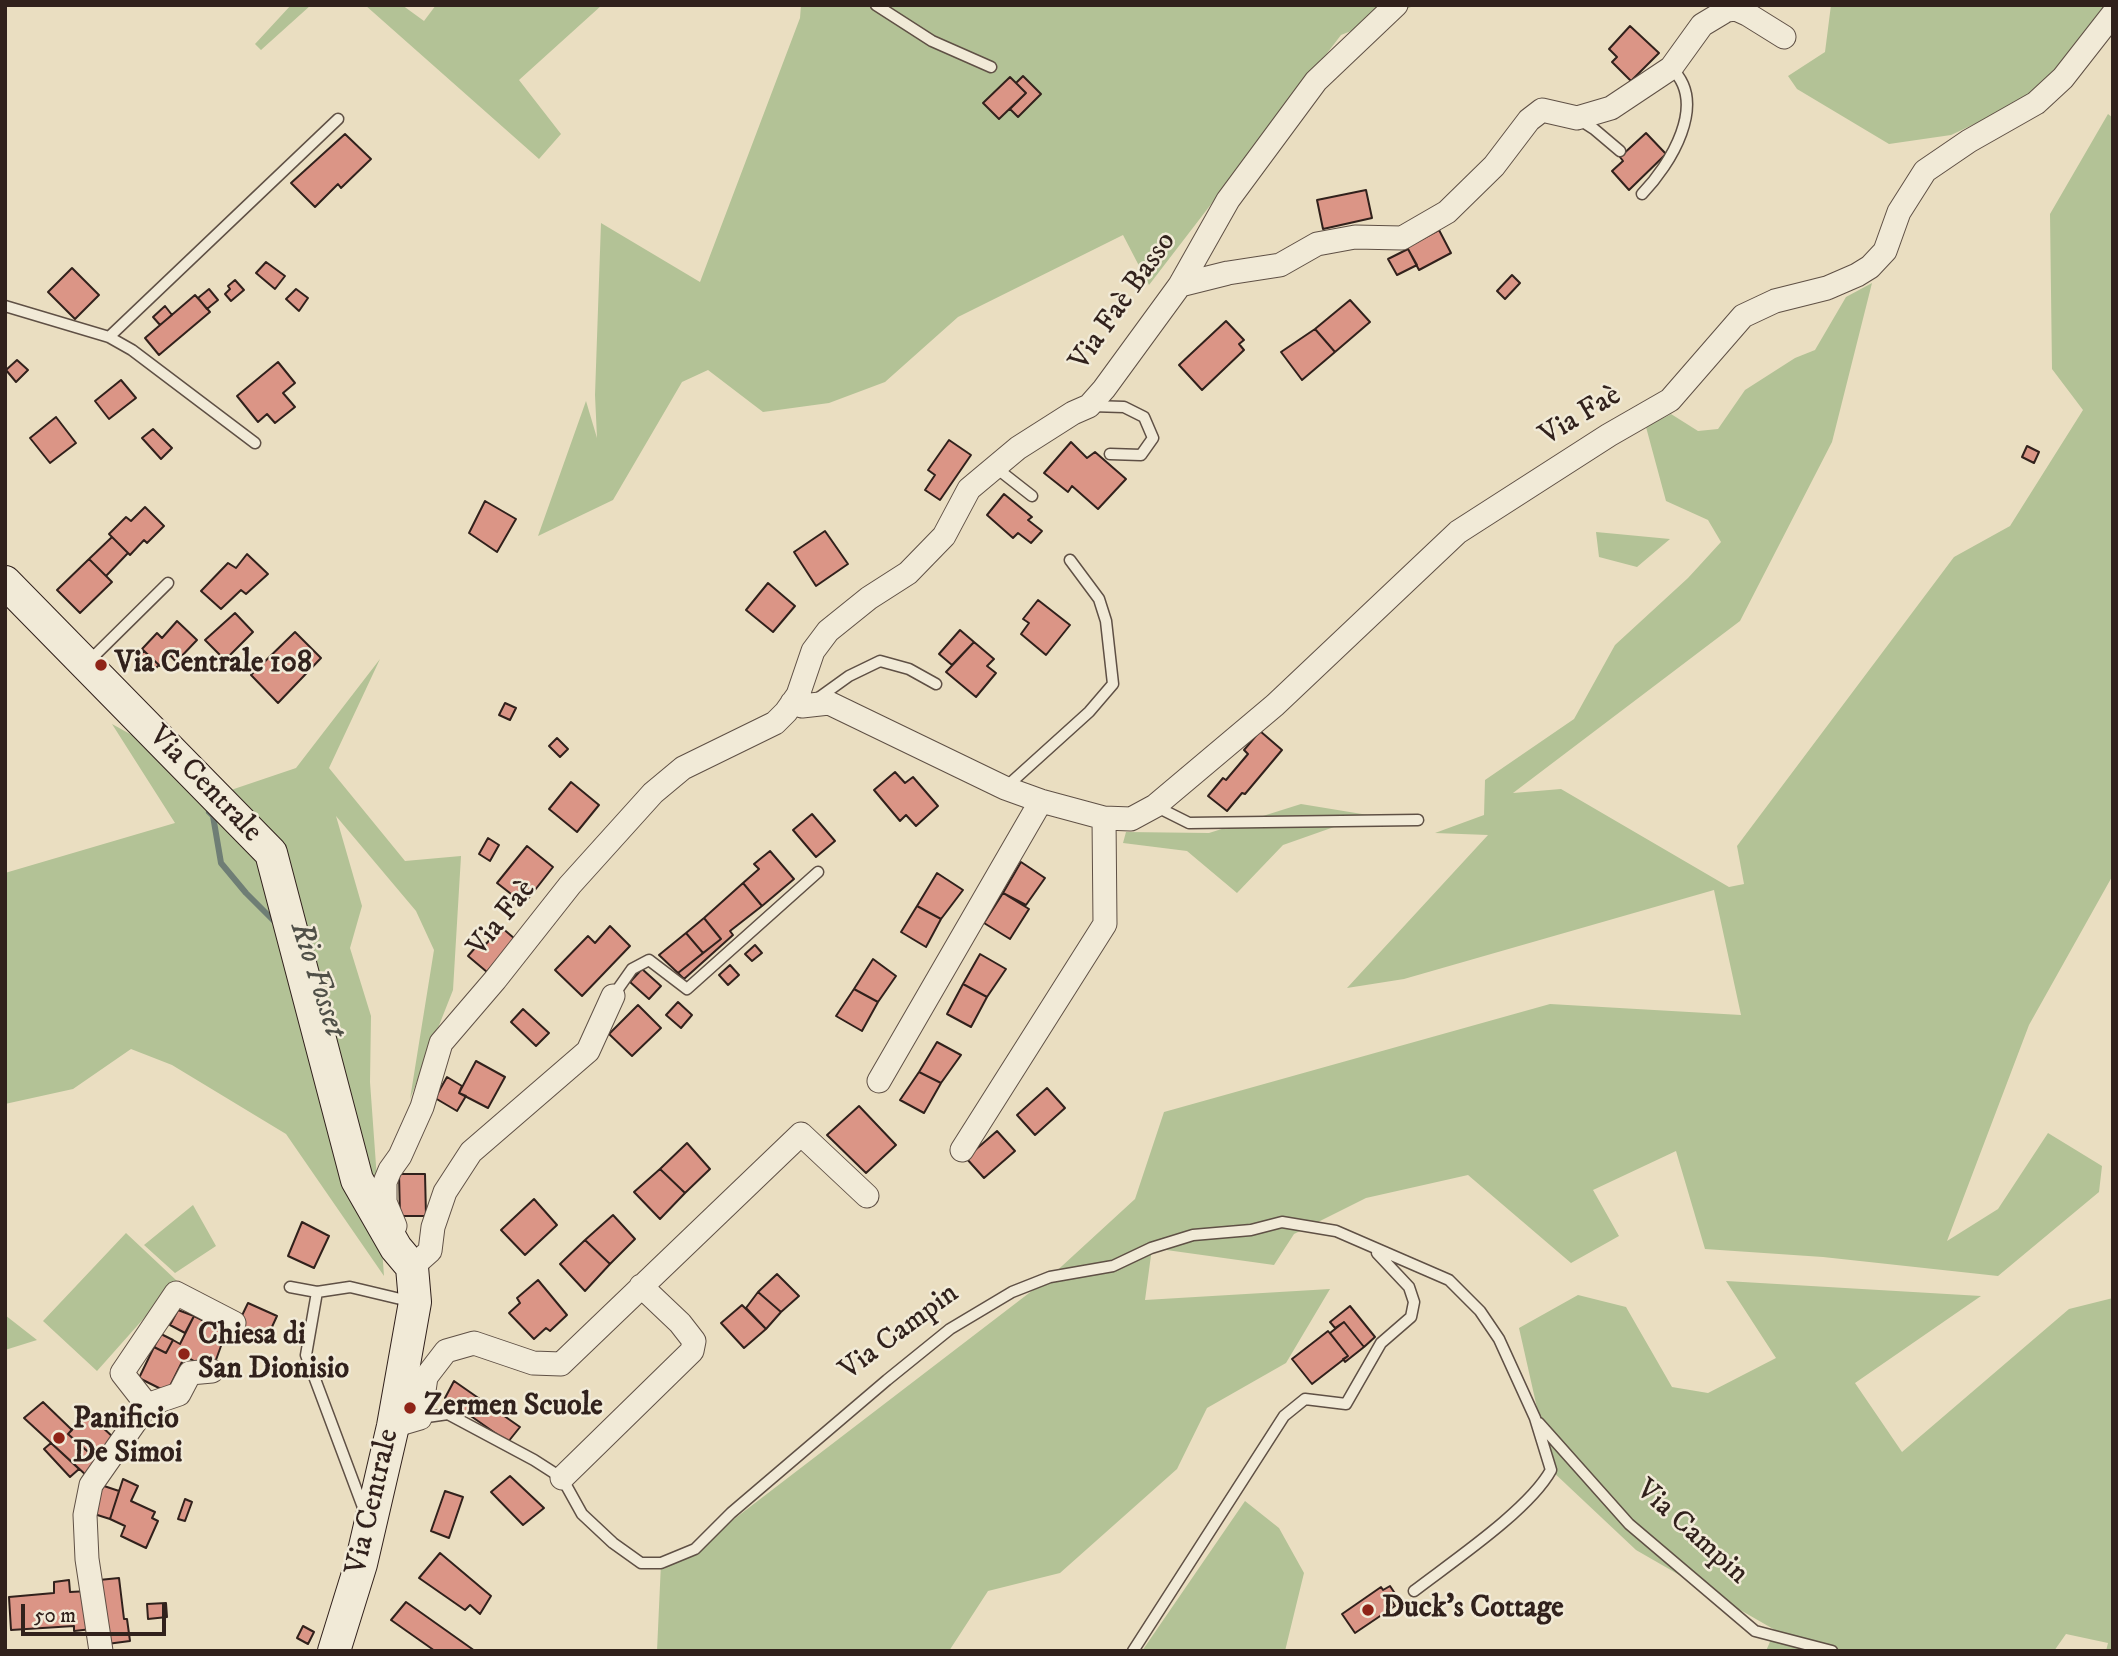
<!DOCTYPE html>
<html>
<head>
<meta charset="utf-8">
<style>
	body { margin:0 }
	#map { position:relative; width:2118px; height:1656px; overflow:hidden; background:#eadec1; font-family:"IM FELL DW Pica",serif }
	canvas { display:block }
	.frame { position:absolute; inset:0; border:7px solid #31211c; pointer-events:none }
	.scale { position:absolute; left:21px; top:1604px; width:145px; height:32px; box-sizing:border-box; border:4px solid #31211c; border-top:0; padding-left:9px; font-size:21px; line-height:24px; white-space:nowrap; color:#31211c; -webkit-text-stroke:5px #f1ead7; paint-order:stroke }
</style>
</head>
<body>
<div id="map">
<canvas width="2118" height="1656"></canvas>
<div class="frame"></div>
<div class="scale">50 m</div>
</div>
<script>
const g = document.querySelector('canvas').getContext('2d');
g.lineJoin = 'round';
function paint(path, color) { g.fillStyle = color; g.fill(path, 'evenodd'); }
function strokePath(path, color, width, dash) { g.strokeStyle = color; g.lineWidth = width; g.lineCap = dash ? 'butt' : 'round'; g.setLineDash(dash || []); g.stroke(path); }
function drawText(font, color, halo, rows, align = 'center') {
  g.font = font + ' "IM FELL DW Pica",serif'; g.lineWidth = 5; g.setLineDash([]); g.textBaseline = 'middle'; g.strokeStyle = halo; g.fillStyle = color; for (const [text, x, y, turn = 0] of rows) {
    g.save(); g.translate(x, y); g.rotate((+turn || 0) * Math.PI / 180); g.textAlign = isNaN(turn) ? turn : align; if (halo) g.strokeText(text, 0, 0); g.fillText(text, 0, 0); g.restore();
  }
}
paint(new Path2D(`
	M291,5H311L261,50L255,44Z
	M365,5H402L424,21L436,5H602L519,80L561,134L539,159Z
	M801,5H1416L1341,35L1149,285L1123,235L958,317L885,382L829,403L763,412L708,370L682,382L613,500L538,536L586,401L597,438L595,395L601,223L700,282L800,18Z
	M1831,5H2113L2036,95L1951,135L1889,144L1797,89L1788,76L1825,52Z
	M2108,114L2113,118V875L2029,1025L1947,1241L1998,1209L2048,1133L2102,1166L2099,1192L1998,1276L1823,1257L1705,1249L1676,1151L1593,1190L1619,1236L1571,1263L1468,1175L1366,1198L1294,1234L1274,1265L1152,1248L1145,1300L1330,1289L1286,1363L1207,1408L1177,1469L1060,1573L988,1591L949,1651H657L661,1563L664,1569L695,1549L1050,1277L1135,1199L1164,1112L1550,1004L1741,1015L1714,890L1404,979L1347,988L1488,835L1435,833L1484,815L1485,780L1574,719L1615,645L1688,578L1721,542L1708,520L1666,501L1646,427L1671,414L1698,431L1718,429L1745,390L1795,358L1815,350L1846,297L1872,283L1832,442L1740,621L1513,793L1561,789L1729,887L1744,884L1737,846L1954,557L2010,526L2083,410L2052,369L2050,214Z
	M1596,532L1670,539L1637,567L1599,557Z
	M380,659L329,768L405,861L461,856L453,990L410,1099L434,950L416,911L336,816L362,906L350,948L371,1016L370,1082L384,1276L286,1134L172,1065L131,1049L73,1089L5,1104V873L175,823L112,724L231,790L296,768Z
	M1301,804L1368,815L1283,845L1237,893L1187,851L1123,843L1126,832L1209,833Z
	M193,1205L216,1246L175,1273L144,1245Z
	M126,1233L177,1281L97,1371L43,1321Z
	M1726,1281L1981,1296L1855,1383L1902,1452L2069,1309L2113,1298V1651H2106L2108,1643L2066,1634L2054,1651H1766L1775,1630L1636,1550L1551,1470L1519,1328L1578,1295L1626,1307L1672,1387L1708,1393L1776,1358Z
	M5,1315L37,1340L5,1350Z
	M1245,1501L1279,1528L1304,1573L1285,1651H1142Z`), '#b3c296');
strokePath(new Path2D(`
	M209,812L213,816L221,863L246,893L277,924`), '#6f7e75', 6);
const building = new Path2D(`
	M1630,26L1659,53L1631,81L1612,62L1617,57L1609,49Z
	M1023,76L1041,94L1018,117L1010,109L1026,93L1016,83Z
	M1010,77L1026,93L999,119L983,103Z
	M1646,133L1666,154L1629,190L1612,171L1623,161L1620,157Z
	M345,134L371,159L341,188L338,184L315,207L291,183Z
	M1366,190L1372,218L1323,229L1317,200Z
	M1439,230L1451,253L1419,270L1407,247Z
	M1408,249L1417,265L1397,275L1388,259Z
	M266,262L285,276L275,289L256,273Z
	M72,268L99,295L75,319L48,292Z
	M1512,275L1520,283L1505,299L1497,291Z
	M235,280L244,290L231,301L225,294L230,289L228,286Z
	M209,289L218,300L207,309L198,298Z
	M296,289L308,298L299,311L286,299Z
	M195,295L210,312L159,355L145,338Z
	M1350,300L1370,322L1335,352L1315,329Z
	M165,306L172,315L160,325L153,317Z
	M1226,321L1244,340L1239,344L1244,350L1202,390L1179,365Z
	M1315,329L1335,352L1302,380L1281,352Z
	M17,360L28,370L16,382L6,370Z
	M278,362L295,383L283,393L295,407L275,423L267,414L258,422L237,396Z
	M121,380L136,398L109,419L95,401Z
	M56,417L76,443L50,463L30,438Z
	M153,429L172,448L161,459L142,438Z
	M949,440L971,455L940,500L925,490L935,475L928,470Z
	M1071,442L1087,458L1095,452L1126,479L1098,509L1072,486L1068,492L1044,473Z
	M2027,446L2039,452L2034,463L2022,457Z
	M1004,494L1032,517L1028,520L1042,531L1031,543L1018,533L1013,538L987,515Z
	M485,501L516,519L497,552L469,533Z
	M145,507L164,526L147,543L144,540L130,555L109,534L126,517L131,521Z
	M825,531L848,564L816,586L794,552Z
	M112,537L128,553L106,576L89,559Z
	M247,554L268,574L246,594L241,590L221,609L201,591L228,563L236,568Z
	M89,559L112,582L80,613L57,590Z
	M768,583L795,606L773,632L746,610Z
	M1038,600L1070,625L1046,655L1021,634L1029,623L1023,619Z
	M235,613L253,632L225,660L205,640Z
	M177,621L197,640L176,662L170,655L160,666L142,649L157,633L162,638Z
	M960,630L974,642L952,665L939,654Z
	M295,632L321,658L278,703L251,675Z
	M974,642L994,659L987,666L996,673L976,697L946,672Z
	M144,651L159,665L151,673L136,659Z
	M505,703L516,708L510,720L499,715Z
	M1260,731L1282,750L1245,794L1242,793L1227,811L1208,796L1223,778L1226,780L1248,754L1244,750Z
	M557,738L568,749L560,757L549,746Z
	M895,772L905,783L913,777L938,806L916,826L906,815L900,821L874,790Z
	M571,782L599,805L577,832L549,809Z
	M812,814L835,841L816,857L793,830Z
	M488,838L499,845L490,861L479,854Z
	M527,846L553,867L524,904L497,883Z
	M770,851L794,879L762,906L743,883L759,869L754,864Z
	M1021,862L1045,878L1026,905L1003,893Z
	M937,873L963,890L941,919L917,906Z
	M743,883L762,906L730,931L733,935L684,979L678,973L721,939L704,918Z
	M1003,893L1029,909L1010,939L984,923Z
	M917,906L941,919L926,947L901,932Z
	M704,918L721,939L703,953L686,933Z
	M610,926L630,946L582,996L555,970L588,936L595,943Z
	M501,927L515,939L487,972L468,956L481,941L486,944Z
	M686,933L703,953L678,973L659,955Z
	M755,945L762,953L752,961L745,954Z
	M980,954L1006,969L987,997L963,984Z
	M873,959L896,976L878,1002L854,989Z
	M730,965L739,975L728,985L719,975Z
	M642,969L661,986L649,999L630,982Z
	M963,984L987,997L971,1027L947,1014Z
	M854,989L878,1002L862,1031L836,1016Z
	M678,1002L692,1015L681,1028L666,1015Z
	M638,1005L661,1028L632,1056L609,1034Z
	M523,1009L549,1033L536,1046L511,1022Z
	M937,1042L961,1055L941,1083L919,1072Z
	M476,1061L505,1077L488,1108L459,1093Z
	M919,1072L941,1083L924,1113L900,1100Z
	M447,1077L462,1086L459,1093L466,1096L457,1111L435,1098Z
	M1047,1088L1065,1108L1035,1135L1017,1115Z
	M859,1106L896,1145L866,1173L827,1135Z
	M997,1131L1015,1151L984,1178L966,1158Z
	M687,1143L710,1169L685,1193L660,1169Z
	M660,1169L685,1193L660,1219L634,1192Z
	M399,1174H425L426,1216H400Z
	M534,1199L557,1225L525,1255L501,1230Z
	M613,1215L635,1239L610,1264L585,1240Z
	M302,1222L329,1236L314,1268L288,1256Z
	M585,1240L610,1264L585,1291L560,1264Z
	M777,1274L799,1296L781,1312L758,1292Z
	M538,1280L567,1315L550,1331L546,1328L534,1339L509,1313L520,1303L517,1298Z
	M758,1292L781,1312L766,1329L746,1308Z
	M248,1303L277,1316L265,1342L236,1328Z
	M742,1305L766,1329L744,1348L721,1323Z
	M1350,1306L1375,1337L1364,1347L1344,1322L1335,1328L1330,1322Z
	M178,1310L194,1316L185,1333L170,1325Z
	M194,1316L226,1332L212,1371L185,1356L167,1392L139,1378L154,1347L166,1353L173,1340L180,1344Z
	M1344,1322L1364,1347L1345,1362L1343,1359L1348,1356L1330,1333Z
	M1328,1331L1348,1356L1312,1384L1292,1359Z
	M161,1334L173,1340L166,1353L154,1347Z
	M454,1381L520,1427L508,1442L445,1398Z
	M43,1402L72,1430L68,1434L95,1458L98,1455L102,1460L87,1476L24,1418Z
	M87,1413L114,1438L95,1458L68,1434Z
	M51,1443L79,1469L70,1477L44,1449Z
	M510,1476L544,1508L523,1525L491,1492Z
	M123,1479L138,1486L131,1501L155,1512L152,1518L158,1521L146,1548L121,1536L125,1526L110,1519Z
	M101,1485L119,1491L110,1519L91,1513Z
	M445,1491L463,1497L449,1538L431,1531Z
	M185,1499L192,1502L185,1521L178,1519Z
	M440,1553L491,1596L480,1614L470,1605L465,1610L419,1578Z
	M119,1578L124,1619H127L130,1641L107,1644L99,1580Z
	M69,1580L70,1592L89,1591L92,1629L74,1631V1626L11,1630L9,1597L54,1593V1582Z
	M1390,1586L1396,1595L1390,1598L1395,1606L1355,1633L1342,1614L1381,1587L1383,1590Z
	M406,1602L475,1651H435L391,1620Z
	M166,1603L167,1617L148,1619L147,1604Z
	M303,1626L314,1632L308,1644L297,1638Z`);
paint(building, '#db9586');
strokePath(building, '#31211c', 2);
const lane = new Path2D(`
	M876,5L932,41L991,67
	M1580,120L1594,129L1620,151
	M1642,194C1670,165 1709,103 1671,68
	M5,306L109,337L132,350L255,443
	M109,337L338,119
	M1091,406L1124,407L1144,417L1153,438L1141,455L1110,454
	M995,467L1032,496
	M88,662L168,583
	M817,699L849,676L880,661L909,669L936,684
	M1006,787L1089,712L1113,684L1106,621L1099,599L1070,560
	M1155,806L1189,823L1418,820
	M613,996L632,969L649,960L687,989L818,872
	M290,1287L317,1292L350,1287L413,1302
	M317,1292L306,1355L364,1510
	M420,1418L448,1414L534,1460L562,1478L582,1514L613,1543L641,1563H661L695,1549L731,1513L887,1380L950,1329L1012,1292L1050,1277L1113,1266L1151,1248L1193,1235L1251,1230L1282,1222L1336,1231L1449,1280L1480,1311L1499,1339L1535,1418L1551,1470C1529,1510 1453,1561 1414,1591
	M1539,1423L1629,1524L1755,1631L1832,1651
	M1133,1651L1284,1416L1305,1399L1346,1404L1381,1343L1411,1317L1414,1302L1409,1287L1377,1253`);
const street = new Path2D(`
	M1180,285L1228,273L1280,265L1317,244L1355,237L1402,238L1447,212L1494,166L1529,120L1542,110L1577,118L1611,108L1671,68L1702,25L1727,10L1736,9L1747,14L1784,37
	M792,703L802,706L829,703L1005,788L1041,801L1104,818L1131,819L1155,806L1275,705L1458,532L1609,435L1670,400L1743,316L1775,301L1827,288L1857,275L1870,267L1885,251L1899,212L1925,171L1969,141L2036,103L2063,78L2113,14
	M879,1081L1041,801
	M962,1150L1105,924L1104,818
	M395,1226L385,1202V1182L390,1170L400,1156L422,1107L441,1043L495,980L570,885L653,793L683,768L775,723L786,712L798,695L813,651L828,631L869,598L908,573L944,536L969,489L1018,448L1073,413L1089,406L1104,389L1180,285L1228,200L1316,81L1396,5
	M412,1267L430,1251L433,1227L445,1192L471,1152L588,1051L613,996
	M147,1405L122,1373L176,1293L234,1323
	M393,1426L420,1418L426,1377L446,1351L474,1343L533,1363L561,1364L801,1134L867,1196
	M562,1478L692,1351L694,1341L680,1323L641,1286
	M101,1651L87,1559L85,1515L91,1485L147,1405L179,1394L190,1373L212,1371`);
const secondary = new Path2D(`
	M5,582L271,853L357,1180L396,1248L412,1267L415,1302L393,1426L361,1564L334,1651`);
strokePath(lane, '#5f5045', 13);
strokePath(street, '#5f5045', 25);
strokePath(secondary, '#31211c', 34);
strokePath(lane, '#f1ead7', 10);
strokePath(street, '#f1ead7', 23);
strokePath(secondary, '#f1ead7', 32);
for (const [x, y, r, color] of [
	[101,665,7,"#8f2418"],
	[184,1354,7,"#8f2418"],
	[410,1408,7,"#8f2418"],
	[59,1438,7,"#8f2418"],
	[1368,1610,7,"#8f2418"]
]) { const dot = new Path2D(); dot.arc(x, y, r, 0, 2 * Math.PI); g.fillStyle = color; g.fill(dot); strokePath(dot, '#f1ead7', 2.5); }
drawText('30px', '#31211c', '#f1ead7', [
	["Via Faè Basso",1124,302,-55],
	["Via Faè",1581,417,-31],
	["Via Centrale",204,785,46],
	["Via Faè",503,919,-51],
	["Via Campin",900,1333,-37],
	["Via Centrale",374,1502,-77],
	["Via Campin",1691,1533,42]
]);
drawText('bold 30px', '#31211c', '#f1ead7', [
	["Via Centrale 108",115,665],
	["Chiesa di",198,1337],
	["San Dionisio",198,1371],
	["Zermen Scuole",424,1408],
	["Panificio",73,1421],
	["De Simoi",73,1455],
	["Duck's Cottage",1382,1610]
], 'left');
drawText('italic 32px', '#505048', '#f1ead7', [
	["Rio Fosset",316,980,72]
]);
</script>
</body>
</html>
